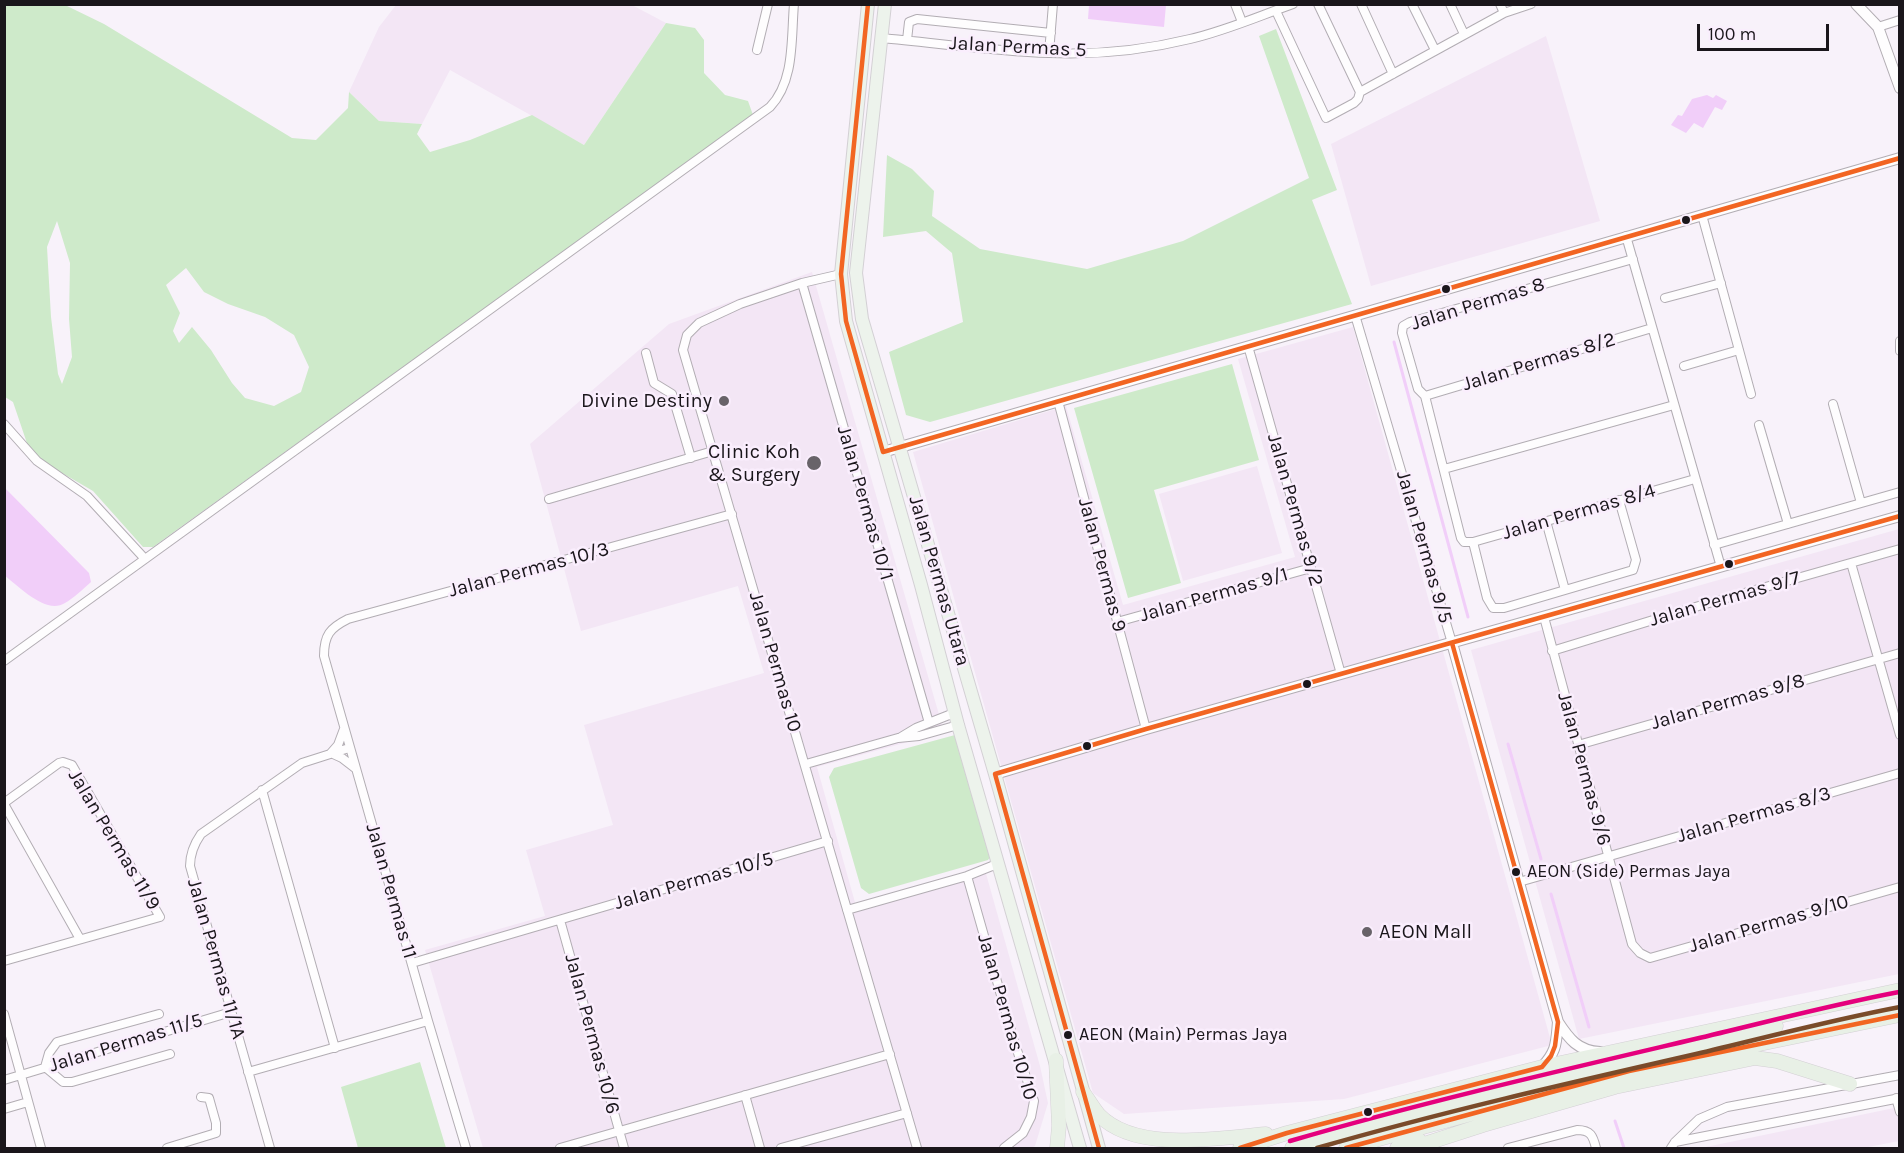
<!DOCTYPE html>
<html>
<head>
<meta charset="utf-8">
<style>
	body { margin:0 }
	#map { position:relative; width:1904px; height:1153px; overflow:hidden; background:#f8f2fa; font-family:Karla,sans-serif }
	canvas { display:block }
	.frame { position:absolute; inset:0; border:6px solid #1a161b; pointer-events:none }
	.scale { position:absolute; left:1697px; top:24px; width:132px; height:27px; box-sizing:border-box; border:3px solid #1a161b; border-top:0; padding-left:8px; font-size:18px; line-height:21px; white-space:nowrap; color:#1a161b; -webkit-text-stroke:4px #faeefd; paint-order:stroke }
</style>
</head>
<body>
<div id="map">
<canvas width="1904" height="1153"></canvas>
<div class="frame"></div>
<div class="scale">100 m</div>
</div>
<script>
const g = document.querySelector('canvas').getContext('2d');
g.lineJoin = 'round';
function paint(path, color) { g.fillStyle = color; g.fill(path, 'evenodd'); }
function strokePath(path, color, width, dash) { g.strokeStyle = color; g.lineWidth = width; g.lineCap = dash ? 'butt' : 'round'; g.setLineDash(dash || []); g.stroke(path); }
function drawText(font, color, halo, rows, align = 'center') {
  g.font = font + ' Karla,sans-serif'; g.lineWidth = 5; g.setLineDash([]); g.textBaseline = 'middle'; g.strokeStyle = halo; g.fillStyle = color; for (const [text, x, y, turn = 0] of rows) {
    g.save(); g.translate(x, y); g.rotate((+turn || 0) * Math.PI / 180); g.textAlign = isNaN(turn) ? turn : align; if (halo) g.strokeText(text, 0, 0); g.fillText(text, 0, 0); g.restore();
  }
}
paint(new Path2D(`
	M396,5H632L666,23L584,145L450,70L422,124L379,121L349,92L379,27Z
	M1546,36L1600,221L1371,286L1331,144Z
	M812,272L944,732L817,767L856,906L985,870L1040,1066L1048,1103L1035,1146L1031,1148H483L425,950L545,916L526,850L613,825L584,725L764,673L738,586L581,631L530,444L669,324Z
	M1353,327L1552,1045L1344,1099L1124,1114L1093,1093L913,452L1066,406L1123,605L1295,557L1238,359Z
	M1257,466L1282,553L1183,581L1159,494Z
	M1899,529V974L1579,1039L1471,650Z
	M1899,1107V1141L1863,1148H1701Z`), '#f3e6f5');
paint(new Path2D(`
	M4,5H65L104,24L292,138L316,140L348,108L349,92L379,121L422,124L417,134L430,152L470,140L532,115L584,145L666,23L695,28L704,40V73L725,95L748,101L753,115L153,547H143L93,491L31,455L13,402L5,397ZM57,221L70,263L69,319L72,357L62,384L58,374L51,317L47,247ZM186,268L204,292L228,304L265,317L294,335L309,367L301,392L274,406L245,398L232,383L211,350L192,327L179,343L173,331L180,313L166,285Z
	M1276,29L1337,190L1312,200L1352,304L930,422L906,415L889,352L963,322L952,253L926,231L883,237L887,155L912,169L934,191L932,216L980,249L1087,269L1183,241L1309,178L1259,36Z
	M1232,364L1259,460L1154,490L1181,583L1128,598L1074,408Z
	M955,735L959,738L992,855L988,860L869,894L861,888L829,777L834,768Z
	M420,1062L446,1148H358L341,1087Z`), '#ceeaca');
paint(new Path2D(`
	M1089,5H1166L1164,27L1088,19Z
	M1707,95L1713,98L1716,95L1727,101L1722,110L1715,107L1703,128L1694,123L1686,133L1671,125L1678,115L1682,116L1692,99Z
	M4,487L89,573L91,582C83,589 74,598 65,603C46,615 20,587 5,576Z`), '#f1cef9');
strokePath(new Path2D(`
	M1394,342L1468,617
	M1508,744L1541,859
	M1551,894L1589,1027
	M1615,1121L1624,1148`), '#f1cef9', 3);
const minor = new Path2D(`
	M1235,4L1242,22
	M1318,4L1360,92
	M1361,4L1393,74
	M1412,4L1435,50
	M1450,4L1464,34
	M1500,4L1504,13
	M1276,11L1326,118L1354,103L1358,99L1360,92
	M1878,27L1900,20
	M881,38C937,43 993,51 1049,53C1095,55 1145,50 1190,39C1225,31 1259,16 1293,4
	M907,40L909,22L917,19L1051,33
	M757,50L768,4
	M1049,53L1053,4
	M1360,92L1504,13L1531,4
	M1702,215L1751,394
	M1626,236L1721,567
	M1633,259L1410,322L1403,326L1402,333L1418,389L1425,396L1461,538L1464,542H1473L1695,479
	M841,274L802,283L740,304L699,323L687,335L683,350L917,1148
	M802,283L929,723
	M1665,298L1721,283
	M1355,315L1452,643
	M1900,341V351
	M1248,346L1341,674
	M646,353L654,383L672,394L691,458
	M1684,366L1739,350
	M1425,396L1652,328
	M1058,401L1146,729
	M1833,404L1861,503
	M4,424L37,461L87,496L145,559
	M1759,425L1788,524
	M1444,469L1674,405
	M549,499L713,451
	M1546,521L1565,590
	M1473,542L1487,598L1493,608H1504L1633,570L1636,560L1619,500
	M1714,545L1900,492
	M1851,563L1900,735
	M1544,617L1632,944L1640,953L1650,958L1900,887
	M1117,622L1311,568
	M1552,651L1702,605L1900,549
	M4,661L770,107C795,81 791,38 794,4
	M901,737L916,728L954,713
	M1578,745L1900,653
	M331,753L342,758L355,768
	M331,753L338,745L344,729
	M806,764L898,738L919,736L958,725
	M262,790L335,1048
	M4,803L59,763L63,762L72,765L160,917L4,961
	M4,804L80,939
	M967,876L1014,1041L1034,1101L1031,1117L1023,1133L1004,1148
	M1519,882L1900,773
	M847,910L967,876L997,864
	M560,920L624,1148
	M412,963L828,841
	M4,1014L41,1148
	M45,1067L49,1053L57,1042L159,1014
	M45,1067L63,1082H72L170,1054
	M248,1072L428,1021
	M4,1080L231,1012
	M745,1095L760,1148
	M1896,1098L1900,1112
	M4,1109L28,1102
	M1675,1142L1900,1098
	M167,1148L216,1133V1123L209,1098L201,1097
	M270,1148L190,866C190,854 194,844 201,834L302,763L349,748
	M466,1148L428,1021L324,656C324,635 330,628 348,619L732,514
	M560,1148L890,1054
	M781,1148L907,1113
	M1508,1148L1577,1130C1591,1130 1593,1136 1596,1148
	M1671,1148L1675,1142L1699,1119L1727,1107L1900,1075`);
const tertiary = new Path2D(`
	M1856,4L1878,27L1900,88
	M883,452L1900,158
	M1452,643L1558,1022C1569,1039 1578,1051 1600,1052
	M995,774L1146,729L1900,516
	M1542,1067C1557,1051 1556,1043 1558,1022`);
const primary = new Path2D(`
	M868,4L841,274L846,321L921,585L958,725L1080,1148
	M885,4L856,273L862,319L995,774L1099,1148`);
const trunk = new Path2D(`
	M1056,1060L1059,1126L1057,1148
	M1083,1092C1088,1099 1093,1108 1099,1115C1136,1153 1217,1138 1266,1134
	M1240,1148L1287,1133L1542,1067L1900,990
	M1292,1148C1452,1102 1614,1065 1776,1026
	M1346,1148L1629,1071L1900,1015
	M1397,1148L1419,1140
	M1412,1148L1483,1125L1615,1087L1755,1058L1777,1061L1850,1084`);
strokePath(minor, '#b2adb3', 10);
strokePath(tertiary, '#b2adb3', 12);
strokePath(primary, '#d3d0d4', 14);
strokePath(trunk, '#d3d0d4', 15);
strokePath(minor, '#fefdfe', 8);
strokePath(tertiary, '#fefdfe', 10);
strokePath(primary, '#edf3ec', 12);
strokePath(trunk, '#e8f0e6', 14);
strokePath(new Path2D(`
	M868,4L841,274L846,321L883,452L1900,158
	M1099,1148L995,774L1146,729L1900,516
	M1240,1148L1287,1133L1542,1067L1551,1056L1555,1046L1558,1022L1452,643
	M1346,1148L1629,1071L1900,1015`), '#f26522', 4.5);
strokePath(new Path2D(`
	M1317,1148C1442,1112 1569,1083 1696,1054C1764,1038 1831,1020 1900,1007`), '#7a4b2a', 4.5);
strokePath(new Path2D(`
	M1290,1141C1424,1102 1559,1071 1695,1039C1763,1023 1830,1005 1899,992`), '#e5007d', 4.5);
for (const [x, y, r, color] of [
	[1686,220,5,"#1a161b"],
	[1446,289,5,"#1a161b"],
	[724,401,6,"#686369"],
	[814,463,8,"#686369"],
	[1729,564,5,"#1a161b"],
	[1307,684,5,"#1a161b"],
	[1087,746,5,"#1a161b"],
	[1516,872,5,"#1a161b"],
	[1367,932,6,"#686369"],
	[1068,1035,5,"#1a161b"],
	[1368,1112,5,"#1a161b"]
]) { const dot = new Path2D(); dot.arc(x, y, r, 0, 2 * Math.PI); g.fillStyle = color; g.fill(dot); strokePath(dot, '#faeefd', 2); }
drawText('18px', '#1a161b', '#faeefd', [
	["AEON (Side) Permas Jaya",1527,872],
	["AEON (Main) Permas Jaya",1079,1035]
], 'left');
drawText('20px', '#1a161b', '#faeefd', [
	["Jalan Permas 5",1018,47,3],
	["Jalan Permas 8",1478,304,-17],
	["Jalan Permas 8/2",1539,362,-17],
	["Jalan Permas 10/1",865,503,74],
	["Jalan Permas 9/2",1295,510,74],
	["Jalan Permas 8/4",1579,512,-16],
	["Jalan Permas 9/5",1424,547,74],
	["Jalan Permas 9",1102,565,75],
	["Jalan Permas 10/3",529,570,-15],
	["Jalan Permas Utara",939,581,74],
	["Jalan Permas 9/1",1214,595,-16],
	["Jalan Permas 9/7",1725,599,-16],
	["Jalan Permas 10",775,662,74],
	["Jalan Permas 9/8",1728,702,-16],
	["Jalan Permas 9/6",1584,769,75],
	["Jalan Permas 8/3",1754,815,-16],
	["Jalan Permas 11/9",114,840,59],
	["Jalan Permas 10/5",694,881,-16],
	["Jalan Permas 11",391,891,74],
	["Jalan Permas 9/10",1769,924,-16],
	["Jalan Permas 11/1A",216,959,74],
	["Jalan Permas 10/10",1007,1017,74],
	["Jalan Permas 10/6",592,1034,75],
	["Jalan Permas 11/5",126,1043,-17]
]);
drawText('20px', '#1a161b', '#faeefd', [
	["Divine Destiny",712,401],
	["Clinic Koh",800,452],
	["& Surgery",800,475],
	["AEON Mall",1379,932,"left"]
], 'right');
</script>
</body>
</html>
